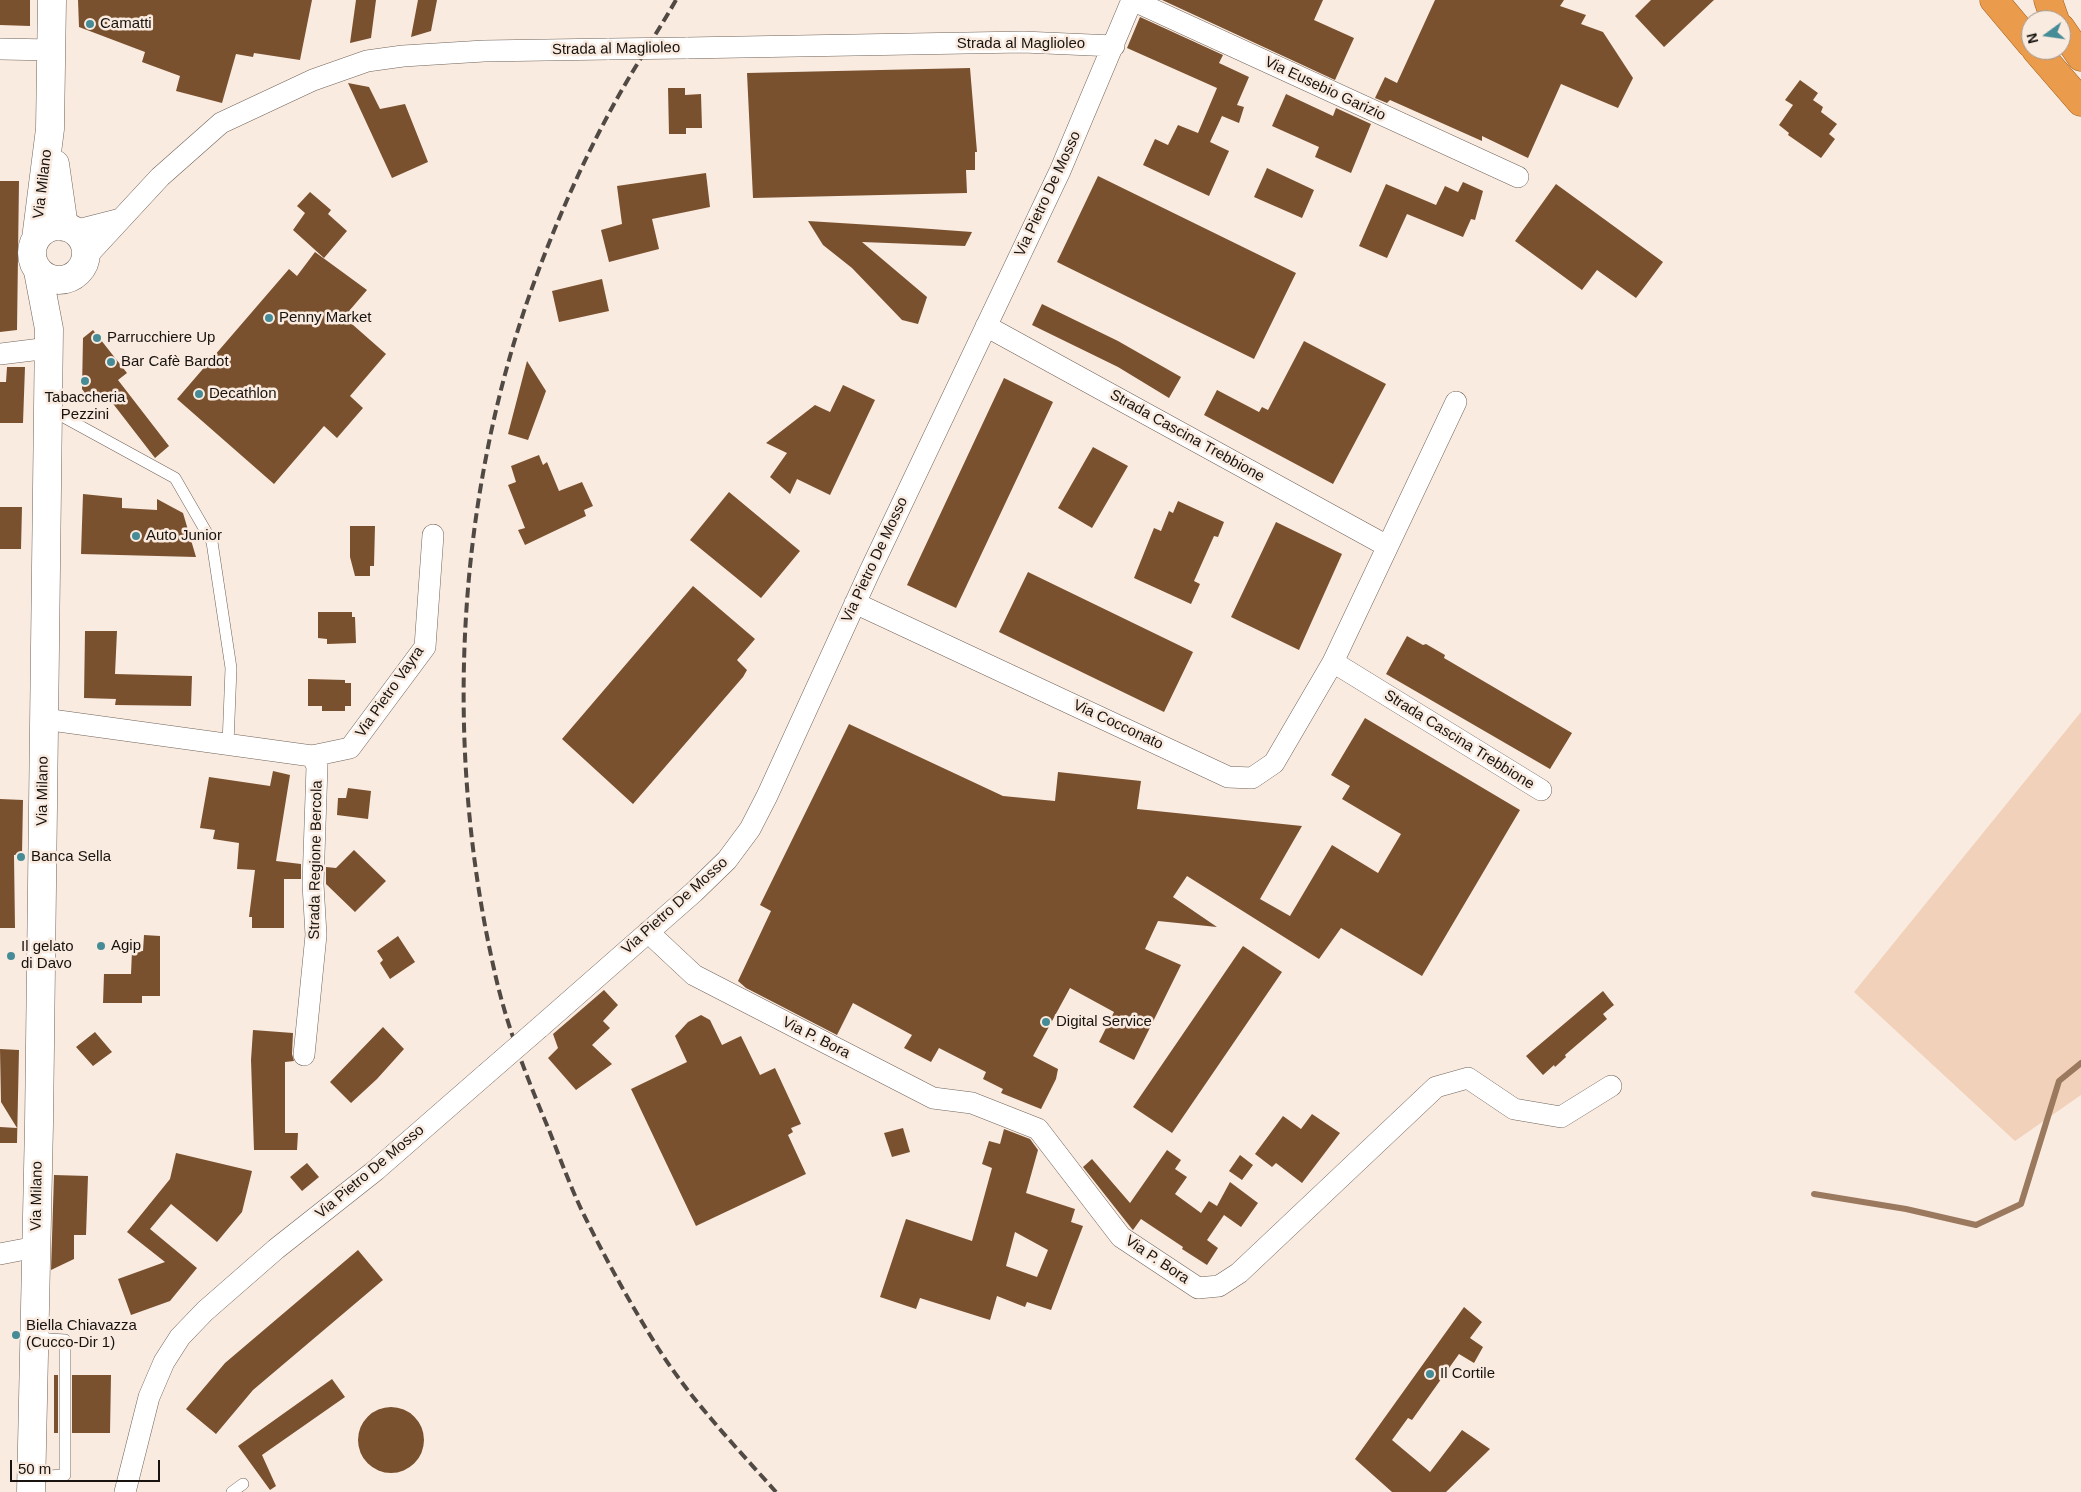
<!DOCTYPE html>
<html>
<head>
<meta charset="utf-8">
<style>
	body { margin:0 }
	#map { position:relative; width:2081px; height:1492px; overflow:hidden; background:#faebe0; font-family:Helvetica,sans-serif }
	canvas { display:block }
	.north { position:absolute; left:2021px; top:10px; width:50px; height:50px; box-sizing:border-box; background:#faebe0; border:1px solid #a0958c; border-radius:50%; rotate:256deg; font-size:14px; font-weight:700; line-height:20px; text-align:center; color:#18130f }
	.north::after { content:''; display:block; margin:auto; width:18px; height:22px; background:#468c97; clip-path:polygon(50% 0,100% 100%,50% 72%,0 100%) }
	.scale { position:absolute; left:10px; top:1460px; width:150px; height:22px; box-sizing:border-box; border:2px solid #18130f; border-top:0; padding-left:6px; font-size:15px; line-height:18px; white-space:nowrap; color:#18130f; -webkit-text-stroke:4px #faebe0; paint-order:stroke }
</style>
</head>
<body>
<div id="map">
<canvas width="2081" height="1492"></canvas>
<div class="north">N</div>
<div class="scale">50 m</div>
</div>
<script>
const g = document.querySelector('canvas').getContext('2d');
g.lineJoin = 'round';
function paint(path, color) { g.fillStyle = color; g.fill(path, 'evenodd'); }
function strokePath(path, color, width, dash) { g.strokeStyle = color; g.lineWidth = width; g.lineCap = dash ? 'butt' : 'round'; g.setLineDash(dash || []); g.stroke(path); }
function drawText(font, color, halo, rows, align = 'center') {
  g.font = font + ' Helvetica,sans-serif'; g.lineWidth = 5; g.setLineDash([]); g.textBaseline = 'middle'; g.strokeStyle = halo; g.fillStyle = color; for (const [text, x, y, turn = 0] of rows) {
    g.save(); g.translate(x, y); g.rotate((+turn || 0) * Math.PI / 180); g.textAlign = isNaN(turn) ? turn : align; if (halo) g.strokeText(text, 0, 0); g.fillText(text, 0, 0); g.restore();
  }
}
paint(new Path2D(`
	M2081,712V1095L2015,1141L1854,992Z`), '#f1d1b9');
strokePath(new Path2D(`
	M1814,1194L1906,1209L1976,1225L2021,1204L2059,1081L2081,1063`), '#9b795f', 6);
paint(new Path2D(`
	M0,0H30V26L0,25Z
	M78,0H312L300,60L254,53L253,57L236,54L222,103L176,91L180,76L142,62L145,52L79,27Z
	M356,0H376L371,38L350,43Z
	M418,0H437L431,31L411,37Z
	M1162,0H1323L1314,20L1354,38L1335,80Z
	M1435,0H1564L1560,6L1586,15L1581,24L1603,32L1633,78L1618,108L1561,84L1528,158L1482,136V141L1390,100L1387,103L1375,98L1385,77L1397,83Z
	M1651,0H1714L1664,47L1635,16Z
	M1140,17L1223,55L1219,63L1249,77L1237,105L1244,107L1239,123L1222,116L1210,142L1229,151L1209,196L1143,165L1155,139L1168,145L1178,125L1198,133L1217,88L1127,48Z
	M970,68L977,152H975V170H966L967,193L753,198L747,73Z
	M1800,80L1818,93L1813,100L1823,107L1821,112L1837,124L1829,134L1835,139L1821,158L1788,135L1789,133L1779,125L1793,105L1785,100Z
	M348,83L369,87L380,109L405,104L428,162L392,178Z
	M668,88H685V95L701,94L702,128H686V134H669Z
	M1286,94L1333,116L1336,108L1371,124L1351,173L1315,157L1319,147L1272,126Z
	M1267,168L1314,190L1302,218L1254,197Z
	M706,173L710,207L652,219L659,249L609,262L601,230L622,224L617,186Z
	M1098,176L1296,273L1254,359L1057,262Z
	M0,181H19L17,330L0,332Z
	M1463,182L1483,191L1475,220L1471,219L1463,237L1407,214L1387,258L1359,246L1386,184L1436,205L1445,186L1458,192Z
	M1556,184L1663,262L1636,298L1597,270L1582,290L1515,241Z
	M310,192L331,210L328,214L347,231L324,258L293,230L305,213L297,206Z
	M808,221L904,227L972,232L965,246L862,242L927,297L918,324L902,320L852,268L823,245Z
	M315,252L367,290L344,317L386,354L350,396L363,408L337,438L324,426L274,484L177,399L289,269L297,276Z
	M602,279L609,311L559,322L552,291Z
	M1042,304L1118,341L1181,377L1169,398L1118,367L1032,325Z
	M93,330L127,373L118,380L169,446L155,458L104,392L90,400L82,389L83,338Z
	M1304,341L1386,384L1333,484L1204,415L1217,390L1259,412L1262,407L1268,410Z
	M527,361L546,391L528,440L508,434Z
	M7,367H25L23,423H0V382H6Z
	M1004,378L1053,402L956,608L907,585Z
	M843,385L875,400L830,495L797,479L790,494L770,477L787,453L766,443L815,405L830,412Z
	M1093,447L1128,466L1092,528L1058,508Z
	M539,455L543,465L547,462L559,491L582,482L593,506L584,510L586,516L525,545L518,530L525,528L508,485L516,482L511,466Z
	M729,492L800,551L761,598L690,540Z
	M83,494L122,498V508L157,510V499L183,513L196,557L81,554Z
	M1178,501L1224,522L1218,537L1214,536L1194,581L1200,584L1191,604L1134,578L1154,528L1161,531L1169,511L1173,513Z
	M0,507H22L21,549H0Z
	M1276,522L1342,554L1299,650L1231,617Z
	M350,526H375L374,566H370V576H355L350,557Z
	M1028,572L1193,652L1164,712L999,632Z
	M693,586L755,639L737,660L747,670L743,677L633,804L562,739Z
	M318,612H352V617H355L356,643L327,644V639L318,638Z
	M85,631H117L115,674L192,676L191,706L115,705L116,699L84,698Z
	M1407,636L1423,645L1426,644L1445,655L1444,658L1572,733L1550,769L1386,674Z
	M308,679L345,680V683H351V706H345V711H322V706H308Z
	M1365,718L1520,810L1422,976L1341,928L1319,959L1187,876L1173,897L1217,927L1158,921L1145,949L1181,965L1134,1060L1099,1042L1114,1012L1070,988L1033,1056L1058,1069L1056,1079L1041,1109L1001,1093L1003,1089L983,1079L986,1072L939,1048L931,1062L904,1048L912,1035L853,1003L837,1035L746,988L738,981L771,911L760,905L849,724L1003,796L1055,801L1058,772L1141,781L1137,809L1302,826L1260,899L1290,916L1332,845L1378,873L1401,834L1342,799L1350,786L1331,775Z
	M273,771L290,775L276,861L301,864V879H284V928H252V917H249L255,870L237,869L239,843L213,839L215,830L200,828L209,777L270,786Z
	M348,788L371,791L368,819L337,815L338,798H346Z
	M0,799L23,800L22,855H14L15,928H0Z
	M354,850L386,881L355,912L326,884V867L336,868Z
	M144,935L160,936V996H142V1003H103L104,974H131L132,951H143Z
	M398,936L415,962L390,979L380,963L383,960L377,951Z
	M1243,946L1282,972L1172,1133L1133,1107Z
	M604,990L618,1005L603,1021L610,1028L592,1045L612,1064L576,1090L548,1058L558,1048L553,1034Z
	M1603,991L1614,1005L1603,1014L1607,1019L1565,1055L1566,1057L1555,1067L1554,1065L1543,1075L1526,1056Z
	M701,1015L710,1020L722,1045L741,1036L760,1075L775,1068L801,1124L791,1128L793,1132L788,1135L806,1174L696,1226L631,1089L687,1062L675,1036L688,1022Z
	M383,1027L404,1049L377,1079L351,1103L330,1082Z
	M253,1030L293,1033L292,1054L294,1061L285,1062V1133H298L297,1150H254L251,1060Z
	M95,1032L112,1052L93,1066L76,1047Z
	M0,1049L19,1050L17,1143H0V1127L17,1128L1,1102Z
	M1312,1114L1340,1133L1302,1183L1276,1163L1272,1167L1255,1154L1283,1116L1301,1129Z
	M903,1128L910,1152L892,1157L884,1133Z
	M1004,1129L1030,1139L1038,1150L1026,1193L1075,1209L1071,1222L1083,1226L1051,1310L1027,1302L1025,1307L997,1296L990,1320L920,1298L916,1309L880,1297L906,1219L972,1241L992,1168L982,1164L989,1141L1000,1144ZM1015,1232L1048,1250L1037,1277L1006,1266Z
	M1167,1150L1181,1160L1175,1169L1187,1177L1175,1194L1201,1213L1209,1201L1217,1206L1230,1182L1258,1203L1241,1227L1224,1215L1207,1240L1218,1248L1207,1265L1182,1249L1183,1247L1141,1219L1133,1230L1132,1229L1083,1167L1092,1159L1130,1203Z
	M176,1153L252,1171L242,1212L217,1242L171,1204L150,1229L197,1268L170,1301L131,1315L118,1279L165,1262L127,1232L170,1179Z
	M1240,1155L1253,1165L1242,1180L1229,1171Z
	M307,1163L319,1177L302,1191L290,1177Z
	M54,1175L88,1176L86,1235H74V1259L51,1270Z
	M358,1250L383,1280L253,1390L216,1434L186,1409L225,1363Z
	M1464,1307L1482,1322L1470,1338L1483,1347L1474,1363L1459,1354L1412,1420L1408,1418L1392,1440L1430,1472L1462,1430L1490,1449L1446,1492H1392L1355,1459Z
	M54,1375H58V1433H54Z
	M72,1375H111L110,1433H72Z
	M332,1379L345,1397L262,1455L276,1486L270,1490L238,1446Z
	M358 1440a33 33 0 1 1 66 0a33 33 0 1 1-66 0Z`), '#7a512f');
const service = new Path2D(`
	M49,409L175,478L212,542L231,668L228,744
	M31,1477L65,1475V1340L34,1338
	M232,1492L243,1484`);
const minor = new Path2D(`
	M1132,0L1518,177
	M686,48L1023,42L1114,46
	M0,49L52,50
	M74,231L121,219
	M85,258L160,177L221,123L313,80L367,61L403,56L484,51L609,49
	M986,326L1387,546
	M0,354L49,348
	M855,603L1228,777L1252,778L1274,763L1333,662L1456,402
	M1333,662L1541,790
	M44,719L312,756L317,766L313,884L316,935L304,1055
	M312,756L350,748L425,647L433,535
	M648,932L694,975L933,1098L972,1103L1038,1129L1121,1237L1198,1288L1219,1286L1239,1273L1436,1087L1468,1078L1514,1109L1561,1117L1611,1086
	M539,1028L694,892L727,860L750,829L767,796L869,573L1060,171L1132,0
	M0,1254L36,1247
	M125,1492L149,1397L164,1362L180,1337L205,1311L276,1249L376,1170L486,1074`);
const secondary = new Path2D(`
	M55,164L64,227
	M32 253a27 27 0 1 1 54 0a27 27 0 1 1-54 0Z
	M36,239L50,129L52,0
	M31,1492L39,1124L49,329L38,271`);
const trunk = new Path2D(`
	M1994,0L2031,44
	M2048,0L2055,20
	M2061,28L2081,57
	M2036,50L2081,102`);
strokePath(service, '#706359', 12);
strokePath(minor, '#706359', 22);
strokePath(secondary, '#706359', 29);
strokePath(trunk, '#9d5c1a', 29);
strokePath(service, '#fff', 11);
strokePath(minor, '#fff', 21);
strokePath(secondary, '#fff', 28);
strokePath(trunk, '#ea9c4c', 28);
strokePath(new Path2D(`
	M676,0C656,35 633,69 614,104C579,168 550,236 526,305C455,515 445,753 494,969C506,1025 527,1078 549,1130C560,1158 570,1186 583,1213C605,1258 631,1305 658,1348C691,1400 735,1446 776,1492`), '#514944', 4, [10, 5]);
const minorBridge = new Path2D(`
	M609,49L686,48
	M486,1074L539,1028`);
strokePath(minorBridge, '#706359', 22, []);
strokePath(minorBridge, '#fff', 21);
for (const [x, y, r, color] of [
	[90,24,5,"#468c97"],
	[269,318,5,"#468c97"],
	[97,338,5,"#468c97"],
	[111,362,5,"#468c97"],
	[85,381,5,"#468c97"],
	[199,394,5,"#468c97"],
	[136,536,5,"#468c97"],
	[21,857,5,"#468c97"],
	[101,946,5,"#468c97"],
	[11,956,5,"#468c97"],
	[1046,1022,5,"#468c97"],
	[16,1335,5,"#468c97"],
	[1430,1374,5,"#468c97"]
]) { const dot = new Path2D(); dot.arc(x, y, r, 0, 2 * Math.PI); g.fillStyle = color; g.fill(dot); strokePath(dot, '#faebe0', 2); }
drawText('15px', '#18130f', '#faebe0', [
	["Camatti",100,24],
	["Penny Market",279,318],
	["Parrucchiere Up",107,338],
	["Bar Cafè Bardot",121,362],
	["Decathlon",209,394],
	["Tabaccheria",85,398,"center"],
	["Pezzini",85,415,"center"],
	["Auto Junior",146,536],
	["Banca Sella",31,857],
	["Agip",111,946],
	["Il gelato",21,947],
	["di Davo",21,964],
	["Digital Service",1056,1022],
	["Biella Chiavazza",26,1326],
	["(Cucco-Dir 1)",26,1343],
	["Il Cortile",1440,1374]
], 'left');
drawText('15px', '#18130f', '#faebe0', [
	["Strada al Maglioleo",1021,44],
	["Strada al Maglioleo",616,49,-1],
	["Via Eusebio Garizio",1325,89,25],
	["Via Milano",43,184,-83],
	["Via Pietro De Mosso",1048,194,-65],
	["Strada Cascina Trebbione",1187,436,29],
	["Via Pietro De Mosso",875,560,-65],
	["Via Pietro Vayra",390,692,-55],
	["Via Cocconato",1118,725,25],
	["Strada Cascina Trebbione",1459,740,32],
	["Via Milano",43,791,-89],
	["Strada Regione Bercola",316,860,-89],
	["Via Pietro De Mosso",675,906,-42],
	["Via P. Bora",816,1038,27],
	["Via Pietro De Mosso",370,1172,-40],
	["Via Milano",37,1196,-89],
	["Via P. Bora",1157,1260,34]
]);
</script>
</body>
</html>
